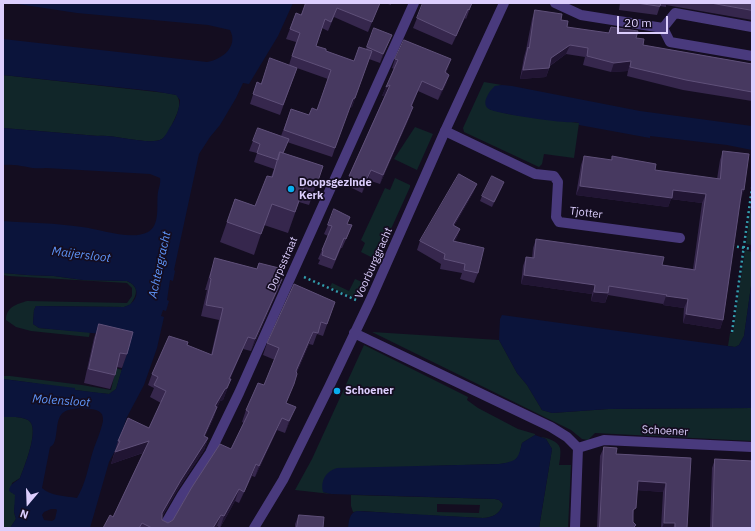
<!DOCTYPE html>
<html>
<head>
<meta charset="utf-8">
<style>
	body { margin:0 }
	#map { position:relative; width:755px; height:531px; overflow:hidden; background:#140d20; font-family:"IBM Plex Sans",sans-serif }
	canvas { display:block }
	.frame { position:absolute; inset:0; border:4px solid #dccefd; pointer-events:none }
	.north { position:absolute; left:8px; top:483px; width:40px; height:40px; -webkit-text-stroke:3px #140d20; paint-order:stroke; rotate:199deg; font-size:11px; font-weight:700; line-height:16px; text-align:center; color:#dccefd }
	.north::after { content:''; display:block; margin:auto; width:14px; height:18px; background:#dccefd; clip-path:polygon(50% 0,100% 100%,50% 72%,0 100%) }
	.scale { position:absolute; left:617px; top:16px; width:51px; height:18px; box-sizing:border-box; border:2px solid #dccefd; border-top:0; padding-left:5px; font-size:12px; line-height:14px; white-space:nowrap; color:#dccefd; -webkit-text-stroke:3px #140d20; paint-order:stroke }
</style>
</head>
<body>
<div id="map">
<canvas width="755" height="531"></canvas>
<div class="frame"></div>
<div class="north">N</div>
<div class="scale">20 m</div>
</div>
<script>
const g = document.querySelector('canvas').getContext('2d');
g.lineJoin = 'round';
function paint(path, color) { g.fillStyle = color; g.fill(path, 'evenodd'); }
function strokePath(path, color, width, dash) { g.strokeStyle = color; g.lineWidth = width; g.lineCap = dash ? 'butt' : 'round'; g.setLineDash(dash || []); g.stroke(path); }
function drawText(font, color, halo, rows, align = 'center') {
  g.font = font + ' "IBM Plex Sans",sans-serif'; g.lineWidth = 3.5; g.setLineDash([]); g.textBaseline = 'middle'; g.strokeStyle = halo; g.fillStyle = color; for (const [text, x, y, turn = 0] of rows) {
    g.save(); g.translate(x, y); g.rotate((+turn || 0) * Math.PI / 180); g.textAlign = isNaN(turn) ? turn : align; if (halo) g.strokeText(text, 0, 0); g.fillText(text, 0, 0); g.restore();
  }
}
paint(new Path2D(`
	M3,75L166,93L177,95C181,103 179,110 175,118C172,124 168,135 162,139C150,146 113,134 98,136L3,128Z
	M484,82L502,85C492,87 489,93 486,102L489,109L508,114L579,123L574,158L544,154L542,164L539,167L464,132L463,128Z
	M415,127L433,134L417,170L394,159Z
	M395,178L410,185V187L391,229L389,228L377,255L375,254L373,258L361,252L365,243L361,240L385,188L390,190Z
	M752,200V245L746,244Z
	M745,250L752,252V279L744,336L739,345L735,347L728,346L730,333H733Z
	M3,273L27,275L54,276L83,280L127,281C140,287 137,295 130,305L124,307L36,306L34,310L33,324L39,328L90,332L89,337L31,331L16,327L6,320C6,307 17,304 27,301L127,303L132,296V288L127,283L9,276L3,275Z
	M355,279L362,282L355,298L330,287L332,283L349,291Z
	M372,332L499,340L517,373L527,385L542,410L552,413L608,409L752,408V441L595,433L588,440L582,439L571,430Z
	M364,345L468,397L467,400L478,408L518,429L535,434V435L522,443L519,456L513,462L500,464L429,466L323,492L331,494L295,490L312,459Z
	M116,368L122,370L116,389L109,394C74,391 39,383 3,379V376H10L82,385L111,390Z
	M3,417C10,417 21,416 28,420C41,427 24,467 20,478L12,483L11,492L15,494L16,496L14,512L16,519L10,528H3Z
	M540,437C546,437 558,441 560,448C561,452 560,460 559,465H571L568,528H539L552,449L546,439Z
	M351,495L495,499L499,500L503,504C501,513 492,518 483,518L419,515L362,511L353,512L351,506ZM437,504L480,505L479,513L437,512Z`), '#112629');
paint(new Path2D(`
	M11,3H293L278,36L249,84L243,83L236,98L220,125L210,137L199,154L174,270L175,271L173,281L170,280L167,300L169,301L166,311L163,310L161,316L164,317L157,348L144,385L127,417L115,451L109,462L90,528H10L16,519L14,512L15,495L9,491C10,483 15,483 20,478C24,467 41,427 28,420C21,416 10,417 3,417V379L75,388V390L109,394L116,389L131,338L123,336L39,328L33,324L34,310L36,306L124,307C138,303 142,287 127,281L83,280L54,276L27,275L3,273V221C29,223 56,223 82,227C100,229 131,241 148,232C161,225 156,204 158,192C159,187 161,183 160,178L150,174L46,168C30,170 20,163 3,165V128L98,136C113,134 151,146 162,139C166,136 168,130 171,126C176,118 179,110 180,100L176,95L153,91L3,75V39L207,62C221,60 239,47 230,30L208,25L77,13ZM80,408C85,409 97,408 101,413C103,415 103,419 103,421C101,431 96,442 93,451C88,467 86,483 77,498C65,496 51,496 42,488L50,447C60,443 53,419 64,412C68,409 75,409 80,408ZM51,509H56L57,510L55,519L52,521L44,520L42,515L44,512Z
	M502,85L512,86L640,111L752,126V150L727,145L650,136V138L579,125V123L575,122C565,124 498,114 489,109C480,104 490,90 495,86Z
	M752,279V408L608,409L552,413L542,410L527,385L517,373L499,340L500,319L502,315L735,347L739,345L744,336Z
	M535,435L546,439L552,449L539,528H348C349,521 349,513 357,511L483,518C492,518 501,513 503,504L499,500L495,499L331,494L323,492C320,481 326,471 337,468L499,464C517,461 518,460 522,443Z`), '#0b143b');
strokePath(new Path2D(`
	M732,246L752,249
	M304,277L356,300
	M732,332L752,188`), '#329ead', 2.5, [2, 3]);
strokePath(new Path2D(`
	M555,3L581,15L663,28
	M663,28L670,42L752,56
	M663,28L675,13L752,27
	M445,131L535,174L554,176L558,182L556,217L559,222L680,238
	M354,333L551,427L567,437L578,448L575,528
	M578,448L604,440L752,447
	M163,528L182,495L210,453L239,393L293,272L414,3`), '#493a7d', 10);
strokePath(new Path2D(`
	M254,528L283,480L329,387L370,301L445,131L504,3`), '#493a7d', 10);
paint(new Path2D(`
	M306,3H380L368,32L334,17L328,31L322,28L316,46L326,51L354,61L366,49L374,28L388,44L380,63L369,59L352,107L349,108L332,157L287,142L283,153L323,166L309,205L299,202L288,233L264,225L254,255L220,242L235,199L255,206L271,177L274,169L254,162L257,153L249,151L258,128L281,136L291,109L309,115L317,110L328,79L297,68L280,115L250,104L257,82L261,84L289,65L296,42L286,39L296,13L301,15Z
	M385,3H391V5Z
	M472,3L466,19L465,18L452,45L413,28L417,18Z
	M620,3H752V20L666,5V7L660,6L657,15L619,10Z
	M535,10L561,20L567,27L608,33L611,27L636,38L643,45L752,64V101L683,90L627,76L628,71L611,72L583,65L585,57L566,54L550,66L546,77L520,79L524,57L526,50L532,19Z
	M395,59H451L446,73L449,75L446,84L438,100L418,91L412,106L410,116L380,184L368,180L362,193L346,185L349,176L385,95L382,96L394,69L392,68Z
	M723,151L744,190L740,199L723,320L720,329L683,323L684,308L663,305V304L608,295L605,303L591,301L592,294L521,284L523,266L526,257L532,258L533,248L536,239L662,265L693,269L702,203L671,199L668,207L576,195L581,165L584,156L611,160L612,156L655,170L717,179L720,160Z
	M477,184L473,193L454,226L460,229L455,241L478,273L474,283L460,279L462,273L440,269L441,264L417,250L420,241Z
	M502,187L492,207L480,201L482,196Z
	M347,224L352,225L348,235L342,248H341L332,269L318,264L320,260L318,259L328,236L324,234L328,225Z
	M215,258L257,269L259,263L277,277L278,290L251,351L243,349L230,379H231L223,400L220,401L217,408L213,419L205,436L208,438L204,450L177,491L162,517V520L168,523L173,520L231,449L244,423L242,422L246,410L264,385L275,360L263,355L267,343L335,302L323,336L317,334L313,345L309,344L297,372L294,384L286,403L291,418L285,433L277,430L255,477L252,476L239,503L235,501L220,528L217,526L216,528H103L113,517L143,453L111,464L118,441L149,428L161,403L150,397L154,388L148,385L152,374L211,355L219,320L201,316L207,290H205L211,270Z
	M99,324L127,354L122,368L117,367L115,375L110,389L84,383L94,338Z
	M604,447L616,454L691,458L687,528H661L663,492L637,490L633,515V522L635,528H597L600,456Z
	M715,459L752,528H710L712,468Z
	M299,515L323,528H295V524Z`), '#36274d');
paint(new Path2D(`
	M468,9L465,18L452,45Z
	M392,35L388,44L380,63L383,54Z
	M570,45L566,54L548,67L551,58Z
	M451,59L448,69L441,82L445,72Z
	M631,61L628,71L611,72L614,63Z
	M549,68L546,77L520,79L523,70Z
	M449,75L446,84L438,100L442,90Z
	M422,81L418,91L408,115L411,106Z
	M390,85L386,95L382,96L386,87Z
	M355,98L352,107L349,108L353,99Z
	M413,107L410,116L380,184L383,175Z
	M371,170L368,180L362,193L365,183Z
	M504,182L502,187L492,207L494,202Z
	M477,184L473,193L449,234L453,225Z
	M580,186L673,190L706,194L702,203L671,199L668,207L576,195Z
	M742,189L744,190L741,199H738Z
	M460,229L457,238L450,250L453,241Z
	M524,275L595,285L592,294L521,284Z
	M282,279L278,290L251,351L255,339Z
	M594,292L608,293L605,303L591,301Z
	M666,296L688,299L684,308L663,305Z
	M686,314L723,320L720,329L683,323Z
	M313,332L309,344L292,383L296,371Z
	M248,337L243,349L226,389L231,379L223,400L220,401L217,408L213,419L199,448L215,406L225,389Z
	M296,407L291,418L285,433L289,421Z
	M282,418L277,430L255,477L259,466Z
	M208,438L204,450L177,491L157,525L162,513L181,480Z
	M149,441L145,452L111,464L115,452Z
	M256,464L252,476L239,503L244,492Z
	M638,481L666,483L663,492L635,490Z
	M239,489L235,501L220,528L224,516Z
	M221,515L216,528H213Z
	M664,523H675L673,528H662Z`), '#211533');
const building = new Path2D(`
	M306,3H380L372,22L337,8L331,22L325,19L316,46L326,49V51L354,61L359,47L372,51L355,98L353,99L335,148L284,130L291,109L309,115L312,108L317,110L331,70L292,56L300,33L290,29L296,13L301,15Z
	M423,3H472L469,10L468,9L456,36L417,18Z
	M637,3H661L660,6Z
	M711,3H752V10Z
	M535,10L562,14L561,20L568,21L567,27L609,33L611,27L638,31L636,38L644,39L643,45L752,64V92L686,80L630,67L631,61L614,63L587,56L588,48L570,45L551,58L549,68L523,70L528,47L529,48Z
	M374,28L392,35L383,54L367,47Z
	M404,40L451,59L445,72L449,75L442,90L422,81L411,106L413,107L383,175L371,170L365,183L349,176L390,85L386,87L398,60L395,59Z
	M270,58L297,68L283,105L253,94L257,82L261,84Z
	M258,128L289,139L283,153L280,152L278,160L257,153L260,144L253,141Z
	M723,151L749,154L744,190L742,189L723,320L686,314L688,299L666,296L667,295L609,286L608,293L594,292L595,285L524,275L526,257L534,258L536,239L664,257L662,265L695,270L706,194L673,190L672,198L580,186L584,156L612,160V156L628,159L656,164L655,170L720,179Z
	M280,152L323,166L317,184L306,181L295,212L272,204L261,234L227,222L235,199L255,206L267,176L272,177Z
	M459,174L477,184L453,225L460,229L453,241L484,248L478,273L464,270L465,264L444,259L445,254L420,241Z
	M492,176L504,182L494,202L482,196Z
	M334,209L350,217L347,224L352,225L346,239L344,238L335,260L322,255L323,251L322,250L332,226L328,225Z
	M215,258L257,269L259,263L279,268L277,277L282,279L255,339L248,337L229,379H231L227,388L225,389L215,406L217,407L204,436L208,438L181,480L162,513V520L168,523L173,520L192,487L220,444L231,449L249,412L246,410L258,383L264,385L279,348L267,343L294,284L335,302L327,324L321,322L318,333L313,332L296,371L297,374L294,384L286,403L296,407L289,421L282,418L259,466L256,464L244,492L239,489L224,516L221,515L213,528H152L142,523L139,528H103L110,515L113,517L149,441L115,452L120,441H118L128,418L149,428L166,391L154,385L158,377L152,374L169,336L188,342L187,345L212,355L223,308L206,305L211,279L210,278Z
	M99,324L133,332L127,354L120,353L115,375L89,369Z
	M604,447L617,448L616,454L691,458L687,528H675V523H664L666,483L638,481L636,508L633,510V522L636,525L633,528H600Z
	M715,459L752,461V528H713Z
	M299,515L324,517L323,528H297Z`);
paint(building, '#473960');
strokePath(building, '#5f5079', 1);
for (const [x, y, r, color] of [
	[291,189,4,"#08aeef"],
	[337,391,4,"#08aeef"]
]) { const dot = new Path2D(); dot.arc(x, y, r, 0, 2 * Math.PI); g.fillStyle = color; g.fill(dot); strokePath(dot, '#140d20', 1.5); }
drawText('bold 11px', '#dccefd', '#140d20', [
	["Doopsgezinde",299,183],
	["Kerk",299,196],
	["Schoener",345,391]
], 'left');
drawText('11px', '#dccefd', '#140d20', [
	["Tjotter",586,213,7],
	["Voorburggracht",374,263,-66],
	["Dorpsstraat",283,264,-66],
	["Schoener",665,431,3]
]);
drawText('italic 12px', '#5f96fa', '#140d20', [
	["Maijersloot",81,255,7],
	["Achtergracht",160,265,-78],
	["Molensloot",61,401,4]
]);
</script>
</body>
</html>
